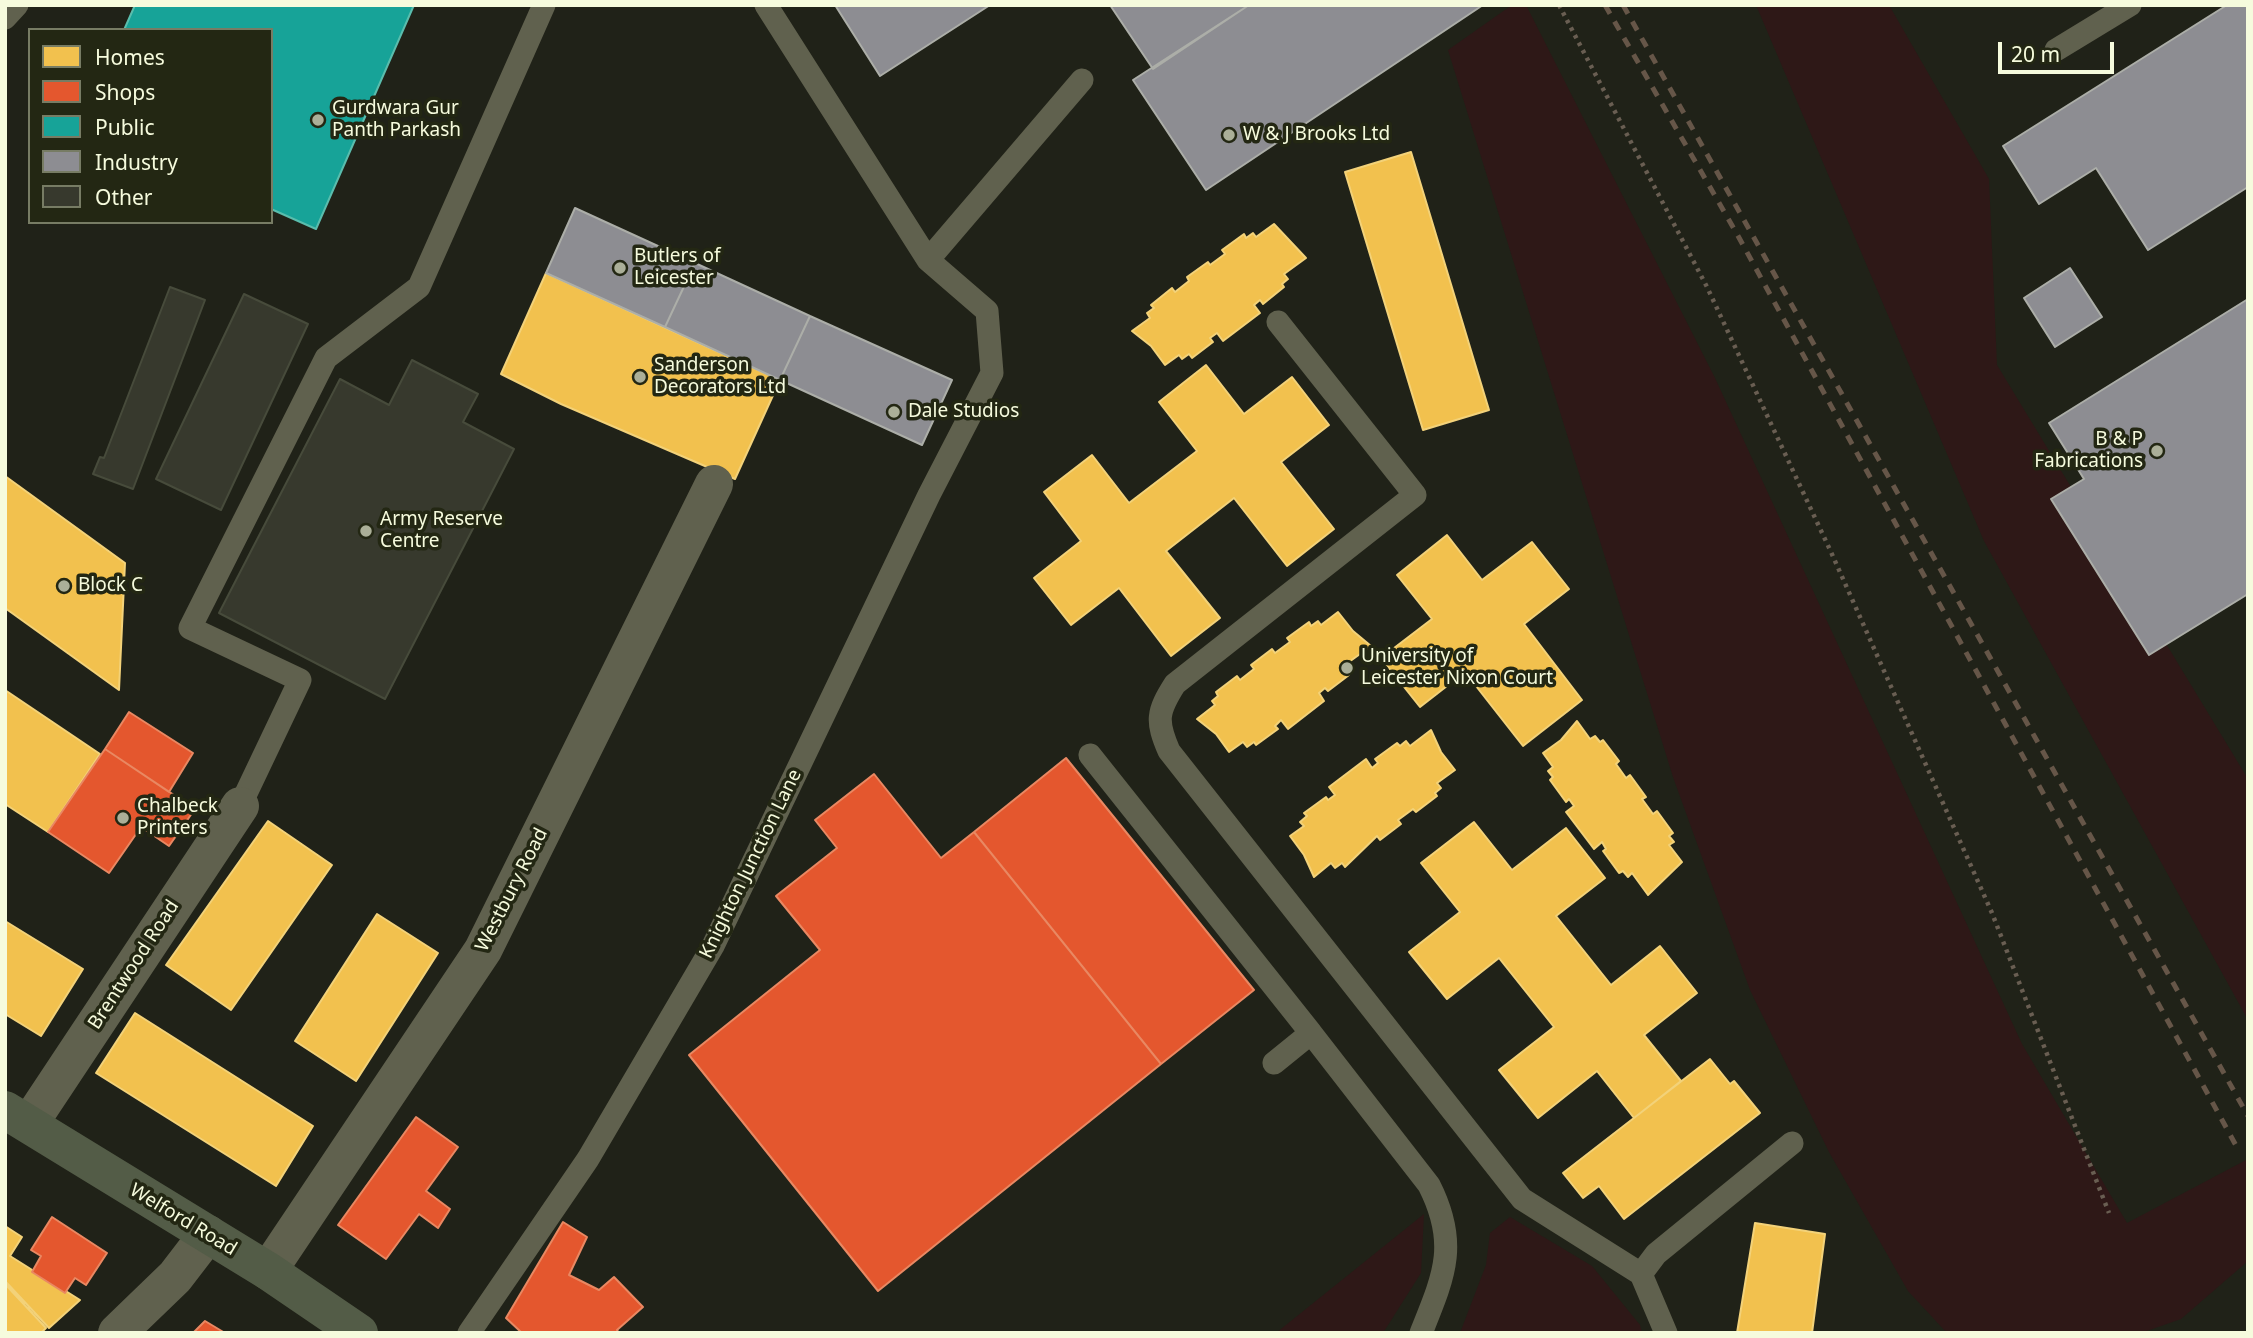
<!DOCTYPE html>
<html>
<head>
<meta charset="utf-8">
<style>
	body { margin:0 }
	#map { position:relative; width:2253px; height:1338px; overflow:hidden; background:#202218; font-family:"Noto Sans",sans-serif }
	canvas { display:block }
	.frame { position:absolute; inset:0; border:7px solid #f6fbdd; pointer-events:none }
	.legend { position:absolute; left:28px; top:28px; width:245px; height:196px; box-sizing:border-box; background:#232713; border:2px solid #777c64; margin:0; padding:9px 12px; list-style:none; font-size:21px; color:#f6fbdd }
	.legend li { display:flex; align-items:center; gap:14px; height:35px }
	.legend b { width:35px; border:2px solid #777c64 }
	.scale { position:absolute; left:1998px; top:42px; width:116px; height:32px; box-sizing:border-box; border:4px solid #f6fbdd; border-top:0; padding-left:9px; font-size:21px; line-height:24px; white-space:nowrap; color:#f6fbdd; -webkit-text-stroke:5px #232713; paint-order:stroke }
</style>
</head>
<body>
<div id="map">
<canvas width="2253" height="1338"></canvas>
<div class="frame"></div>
<ul class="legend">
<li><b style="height:19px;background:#f2c14e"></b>Homes</li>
<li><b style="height:19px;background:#e4572e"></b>Shops</li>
<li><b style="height:19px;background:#17a398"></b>Public</li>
<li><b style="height:19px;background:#8d8d92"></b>Industry</li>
<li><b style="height:19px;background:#37392d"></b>Other</li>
</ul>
<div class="scale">20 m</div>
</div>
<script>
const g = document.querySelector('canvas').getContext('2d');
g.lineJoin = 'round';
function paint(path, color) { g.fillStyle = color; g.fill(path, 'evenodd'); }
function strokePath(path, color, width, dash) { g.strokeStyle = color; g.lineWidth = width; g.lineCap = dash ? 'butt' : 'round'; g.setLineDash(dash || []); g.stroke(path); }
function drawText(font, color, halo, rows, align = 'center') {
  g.font = font + ' "Noto Sans",sans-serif'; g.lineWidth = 7; g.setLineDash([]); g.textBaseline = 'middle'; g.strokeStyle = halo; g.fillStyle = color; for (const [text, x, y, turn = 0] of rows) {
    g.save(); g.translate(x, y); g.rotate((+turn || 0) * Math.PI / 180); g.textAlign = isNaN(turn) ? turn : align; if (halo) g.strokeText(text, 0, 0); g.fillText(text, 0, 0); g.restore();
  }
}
paint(new Path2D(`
	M1512,5H1526L1715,378L2022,1044L2127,1223L2248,1159V1261L2181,1319L2141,1333H1947L1908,1291L1829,1152L1750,990L1673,777L1448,50Z
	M1756,5H1889L1989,179L1997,365L2248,779V1020L1984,541Z
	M1424,1214L1421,1273L1383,1333H1276Z
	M1510,1217L1592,1266L1640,1325L1642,1333H1460L1486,1265L1490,1233Z`), '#2e1817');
const homes = new Path2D(`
	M1411,152L1489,410L1423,430L1345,172Z
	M1274,224L1306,258L1284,274L1288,279L1282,284L1284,287L1263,304L1260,300L1254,305L1260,313L1223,341L1217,333L1210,338L1213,342L1192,358L1189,354L1182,359L1179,355L1165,365L1151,346L1132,331L1150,318L1147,313L1154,308L1151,305L1172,288L1175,292L1189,281L1187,277L1208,262L1210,265L1225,254L1222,250L1244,234L1246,238L1253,233L1256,237Z
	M546,273L780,380L735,479L561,404L501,374Z
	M1206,365L1244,414L1292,377L1329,425L1281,462L1334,529L1287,566L1234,498L1166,551L1220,618L1171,656L1119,588L1071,625L1034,578L1081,541L1044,492L1092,455L1129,503L1197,451L1159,402Z
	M5,476L125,563L119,690L5,608Z
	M1447,535L1482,580L1532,542L1569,589L1524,624L1582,700L1523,746L1465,672L1420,707L1381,658L1432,619L1397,575Z
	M1338,612L1353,631L1371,646L1349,662L1352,667L1347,671L1349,675L1328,691L1325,688L1319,693L1324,701L1288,729L1281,720L1275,726L1278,729L1256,745L1254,742L1247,747L1243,742L1229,752L1216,734L1197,719L1215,705L1212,701L1218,696L1216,692L1237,676L1240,680L1254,669L1251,665L1272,649L1275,653L1290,642L1287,638L1309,622L1311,626L1318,621L1321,625Z
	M5,690L100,754L48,832L5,804Z
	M1577,721L1590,739L1595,736L1600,742L1603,740L1619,761L1616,764L1626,778L1630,775L1646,797L1642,799L1653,814L1657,811L1673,833L1669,836L1674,842L1669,845L1682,862L1648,895L1632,873L1628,877L1623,871L1619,873L1603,851L1606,849L1602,842L1594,849L1566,812L1574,806L1569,799L1566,802L1550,780L1553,777L1548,771L1553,767L1543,753L1561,740Z
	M1431,730L1441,752L1455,770L1437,783L1441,788L1435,793L1437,796L1416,812L1413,809L1398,820L1401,824L1380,840L1377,836L1345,867L1342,863L1335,868L1331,863L1314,877L1304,855L1290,836L1304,826L1300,822L1307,816L1304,813L1326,797L1328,800L1335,795L1329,787L1366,759L1372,768L1378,763L1375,759L1397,743L1400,746L1406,741L1410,746Z
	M268,821L332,865L231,1010L166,965Z
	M1474,822L1512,870L1566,828L1605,878L1556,916L1611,985L1660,946L1697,993L1644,1035L1681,1081L1634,1118L1597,1071L1538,1118L1499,1070L1554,1027L1499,958L1447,999L1409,952L1460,912L1421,863Z
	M377,914L438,953L356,1081L295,1041Z
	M5,921L83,969L41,1036L5,1014Z
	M135,1013L313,1126L276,1186L96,1073Z
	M1710,1059L1730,1084L1734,1081L1760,1113L1624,1219L1599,1186L1583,1198L1563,1173Z
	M1755,1223L1825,1234L1812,1333H1737Z
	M5,1226L22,1237L10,1256L80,1300L49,1328L5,1281Z
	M5,1284L46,1328L41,1333H5Z`);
paint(homes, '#f2c14e');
strokePath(homes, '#f3d279', 2);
const shops = new Path2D(`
	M129,712L193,753L169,792L105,749Z
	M105,749L195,809L169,846L141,827L109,873L48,832Z
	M1066,758L1254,990L1161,1064L974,832Z
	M874,774L941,858L974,832L1161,1064L878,1291L689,1055L820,950L776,896L837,848L815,820Z
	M416,1117L458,1147L426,1191L450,1209L438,1228L419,1214L386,1259L338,1225Z
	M52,1217L107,1253L86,1285L75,1278L65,1293L32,1272L41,1256L31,1250Z
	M563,1222L587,1237L569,1275L599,1290L614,1277L643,1307L617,1330L619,1333H522L506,1318Z
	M205,1321L225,1333H193Z`);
paint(shops, '#e4572e');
strokePath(shops, '#e98862', 2);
const public = new Path2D(`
	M135,5H414L316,229L271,209V30H124Z`);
paint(public, '#17a398');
strokePath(public, '#5abdad', 2);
const industry = new Path2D(`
	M835,5H990L880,76Z
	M1110,5H1249L1153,69Z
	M1249,5H1483L1206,190L1133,80Z
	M2227,5H2248V187L2148,250L2096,168L2039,204L2003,146Z
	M575,208L695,263L665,327L546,273Z
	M695,263L810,316L780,380L665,327Z
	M2070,268L2102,317L2055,347L2024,298Z
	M2248,299V594L2149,655L2051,499L2084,479L2049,423Z
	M810,316L952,380L922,445L780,380Z`);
paint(industry, '#8d8d92');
strokePath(industry, '#acaea8', 2);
const building = new Path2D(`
	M170,287L205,300L133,489L93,474L100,457L104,458Z
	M244,294L308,324L221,510L156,479Z
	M412,360L478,394L463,422L514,449L385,699L219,613L340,379L389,405Z`);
paint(building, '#37392d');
strokePath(building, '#474b3b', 2);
strokePath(new Path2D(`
	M1559,5L1707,287L1831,552L1992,913L2109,1213`), '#695e52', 4.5, [3.5, 5]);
strokePath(new Path2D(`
	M5,18L17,5
	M2056,50L2130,5
	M928,260L1082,80
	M1278,322L1415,495L1175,684C1157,712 1156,721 1169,751L1522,1199L1641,1274L1666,1333
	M1090,755L1311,1033
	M240,806L300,680L190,628L326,358L419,287L544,5
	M1274,1063L1311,1033L1429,1185C1459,1244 1444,1276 1421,1333
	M1641,1274L1656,1254L1792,1143
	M469,1333L588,1159L713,946L929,495L992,373L987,311L928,260L766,5`), '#60614e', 23);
strokePath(new Path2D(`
	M29,1124L240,806
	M268,1271L483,950L714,484
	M117,1333L175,1277L208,1234`), '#60614e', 38);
strokePath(new Path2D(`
	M5,1110L268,1271L359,1333`), '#535c47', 38);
strokePath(new Path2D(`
	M1605,5L1737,234L2239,1151
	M1623,5L2248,1116`), '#665648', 5, [10, 9]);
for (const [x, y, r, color] of [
	[318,120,7,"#abaf98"],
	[1229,135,7,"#abaf98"],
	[620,268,7,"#abaf98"],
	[640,377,7,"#abaf98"],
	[894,412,7,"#abaf98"],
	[2157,451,7,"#abaf98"],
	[366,531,7,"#abaf98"],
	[64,586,7,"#abaf98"],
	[1347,668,7,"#abaf98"],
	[123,818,7,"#abaf98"]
]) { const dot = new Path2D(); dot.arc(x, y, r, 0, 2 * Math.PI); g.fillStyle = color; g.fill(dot); strokePath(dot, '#232713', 2.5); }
drawText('19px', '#f6fbdd', '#232713', [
	["Gurdwara Gur",332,109],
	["Panth Parkash",332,131],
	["W & J Brooks Ltd",1243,135],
	["Butlers of",634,257],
	["Leicester",634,279],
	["Sanderson",654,366],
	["Decorators Ltd",654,388],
	["Dale Studios",908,412],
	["B & P",2143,440,"right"],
	["Fabrications",2143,462,"right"],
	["Army Reserve",380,520],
	["Centre",380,542],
	["Block C",78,586],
	["University of",1361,657],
	["Leicester Nixon Court",1361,679],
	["Chalbeck",137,807],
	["Printers",137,829]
], 'left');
drawText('19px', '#f6fbdd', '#232713', [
	["Knighton Junction Lane",751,864,-64],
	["Westbury Road",512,890,-63],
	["Brentwood Road",134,965,-57],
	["Welford Road",183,1220,31]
]);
</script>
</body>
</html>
